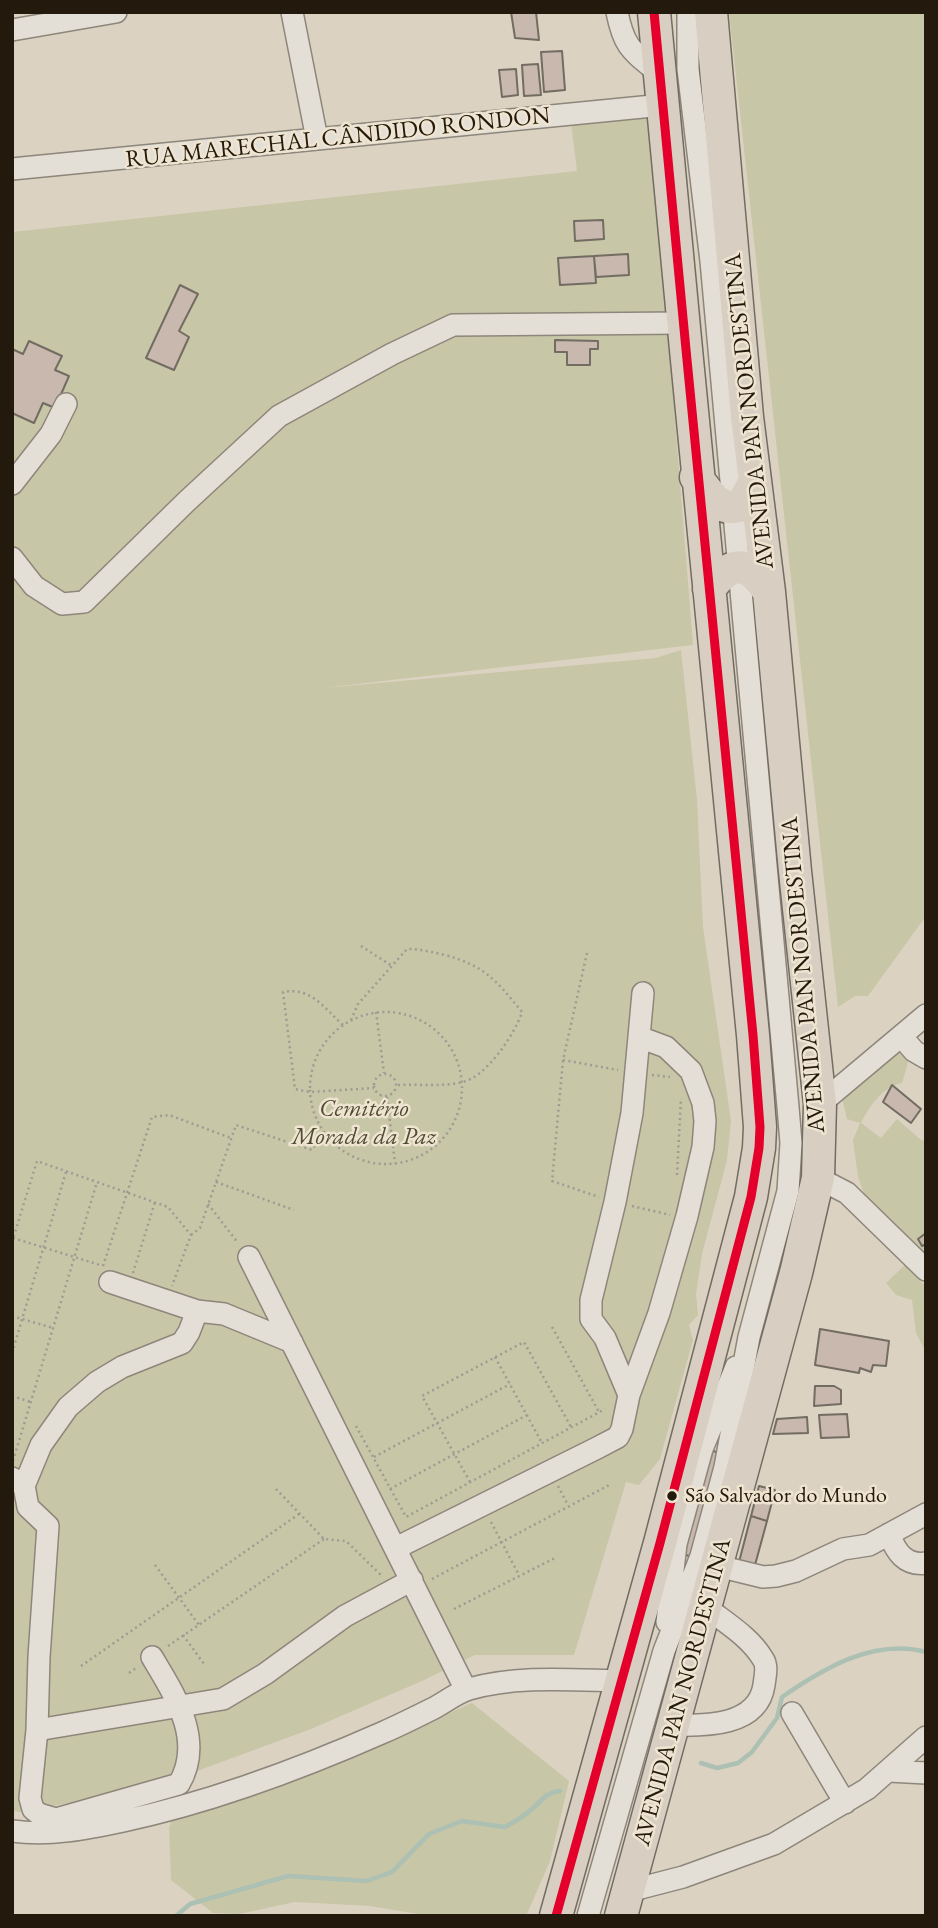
<!DOCTYPE html>
<html>
<head>
<meta charset="utf-8">
<style>
	body { margin:0 }
	#map { position:relative; width:938px; height:1928px; overflow:hidden; background:#dcd2c2; font-family:"EB Garamond",serif }
	canvas { display:block }
	.frame { position:absolute; inset:0; border:14px solid #231a0d; pointer-events:none }
</style>
</head>
<body>
<div id="map">
<canvas width="938" height="1928"></canvas>
<div class="frame"></div>
</div>
<script>
const g = document.querySelector('canvas').getContext('2d');
g.lineJoin = 'round';
function paint(path, color) { g.fillStyle = color; g.fill(path, 'evenodd'); }
function strokePath(path, color, width, dash) { g.strokeStyle = color; g.lineWidth = width; g.lineCap = dash ? 'butt' : 'round'; g.setLineDash(dash || []); g.stroke(path); }
function drawText(font, color, halo, rows, align = 'center') {
  g.font = font + ' "EB Garamond",serif'; g.lineWidth = 5; g.setLineDash([]); g.textBaseline = 'middle'; g.strokeStyle = halo; g.fillStyle = color; for (const [text, x, y, turn = 0] of rows) {
    g.save(); g.translate(x, y); g.rotate((+turn || 0) * Math.PI / 180); g.textAlign = isNaN(turn) ? turn : align; if (halo) g.strokeText(text, 0, 0); g.fillText(text, 0, 0); g.restore();
  }
}
paint(new Path2D(`
	M729,12H926V916L868,996H855L838,1007Z
	M650,106L693,645L323,688L656,658L681,650L697,800L703,927L731,1121L727,1160L702,1254L696,1294L698,1315L689,1325L693,1340L660,1459L639,1485L626,1482L574,1655H475L422,1681L311,1729L151,1788L19,1812L12,1810V232L577,171L571,123Z
	M899,1044L908,1063L902,1083C883,1086 869,1107 861,1123L881,1138L897,1119L921,1140L926,1141V1269L867,1202L858,1177L853,1140L860,1123L847,1119L841,1094Z
	M905,1265L926,1287V1352L916,1333L912,1300L896,1295L886,1283Z
	M472,1703L569,1781L550,1861L526,1916H430L370,1906L295,1902L239,1914L213,1913L171,1880L169,1828L172,1818L289,1782Z`), '#c7c6a6');
strokePath(new Path2D(`
	M701,1763L717,1768L738,1763L752,1752L777,1718L782,1697C824,1668 874,1638 926,1652
	M176,1916L190,1904L288,1876L367,1881L392,1872L429,1834L462,1821L505,1827C514,1822 523,1817 531,1810C541,1802 545,1792 560,1791`), '#acc0b3', 4.5);
const building = new Path2D(`
	M511,12H536L539,40L515,38Z
	M562,51L565,90L544,92L541,52Z
	M538,64L541,95L524,96L522,65Z
	M516,69L518,95L502,97L499,70Z
	M603,220L604,239L575,241L574,221Z
	M628,254L629,275L596,277L594,256Z
	M594,256L596,283L560,285L558,258Z
	M180,285L198,294L179,331L189,337L174,370L146,358Z
	M555,340L598,341V349H590V365H567V352H555Z
	M29,341L62,356L55,370L69,376L55,408L43,403L34,423L12,413V349L23,354Z
	M892,1085L921,1109L911,1123L883,1102Z
	M926,1233V1244L922,1246L918,1239Z
	M820,1329L889,1341L886,1366L873,1365L871,1372L860,1368L859,1373L815,1365Z
	M815,1386H834L841,1390V1404L814,1406Z
	M847,1414L849,1437L821,1438L819,1415Z
	M807,1417L808,1433L773,1434L777,1419Z
	M707,1449L726,1455L697,1558L678,1553Z
	M759,1486L775,1490L767,1521L751,1516Z
	M751,1516L767,1521L755,1565L739,1562Z`);
paint(building, '#c8b8ad');
strokePath(building, '#726c62', 2);
const minor = new Path2D(`
	M292,12L317,139
	M617,12C624,48 632,51 660,74
	M12,30L116,12
	M12,169L663,105
	M12,484L51,434L66,404
	M12,558L34,586L62,604L84,602L187,501L279,416L392,354L453,325L683,323
	M901,1036L914,1051L926,1058
	M820,1104L926,1015
	M818,1178L847,1193L926,1270
	M249,1257L466,1690
	M110,1282L197,1311
	M629,1395L605,1338L591,1319V1300L615,1202L632,1113L643,993
	M12,1478L24,1486L28,1507L48,1526L39,1657L37,1730L30,1798L33,1809L39,1814L56,1819L179,1784C205,1740 174,1694 152,1657
	M24,1486L41,1445L68,1407L97,1382L122,1367L182,1343L189,1332L197,1311L224,1314L292,1342
	M889,1534C896,1552 905,1566 926,1563
	M396,1548L597,1448L618,1437L622,1429L629,1395L659,1313L687,1216L703,1147L705,1121L703,1103L691,1071L666,1047L639,1037
	M718,1566L763,1577L776,1576L796,1571L843,1549L869,1545L926,1514
	M667,1622L676,1544L702,1449L736,1367
	M792,1713L845,1803
	M674,1725C706,1726 758,1726 764,1685C765,1676 768,1666 763,1659C750,1637 726,1623 707,1608
	M37,1730L223,1699L265,1674L345,1616L412,1580
	M889,1771L926,1773
	M12,1831C50,1836 86,1829 123,1821C212,1802 300,1769 384,1732C400,1725 416,1717 432,1709C444,1703 456,1693 469,1689C518,1675 572,1680 622,1681
	M629,1891L683,1877L774,1844L867,1789L926,1737
	M588,1916L664,1651L701,1556L725,1467L749,1337L788,1191L791,1143L788,1107L711,261L688,69V12`);
const highway = new Path2D(`
	M696,477C709,493 719,514 742,505L754,483
	M709,589C732,559 748,560 769,592
	M556,1916L660,1543L751,1197L759,1148L760,1127L753,1035C717,694 687,353 654,12
	M621,1916L796,1273L818,1178L820,1104L795,871L769,592L747,417L711,12`);
strokePath(minor, '#8c867b', 24);
strokePath(highway, '#726c62', 35);
strokePath(new Path2D(`
	M361,946L392,966
	M587,953L563,1060L552,1181L599,1197
	M310 1088a76 76 0 1 1 152 0a76 76 0 1 1-152 0Z
	M376,1012L384,1073
	M351,1020L358,1004L407,949C420,949 432,952 445,955C485,966 496,980 522,1012C515,1034 487,1076 463,1082C443,1087 418,1084 397,1085
	M343,1025C323,1007 311,987 283,992L295,1089L310,1092L374,1088
	M563,1060L618,1070
	M374 1085a11 11 0 1 1 22 0a11 11 0 1 1-22 0Z
	M652,1075L670,1077
	M387,1097L395,1163
	M677,1175L681,1098
	M216,1182L294,1210
	M208,1204L238,1243
	M632,1206L670,1215
	M191,1235L200,1228L236,1125L312,1150L323,1131
	M13,1238L100,1265
	M12,1242L37,1161L168,1207L191,1235L172,1286
	M103,1266L152,1117L169,1115L231,1138
	M133,1273L155,1202
	M12,1316L53,1328
	M552,1327L599,1412
	M12,1353L66,1172
	M495,1357L542,1443
	M12,1396L31,1402
	M356,1426L406,1517L605,1409
	M374,1457L510,1384
	M13,1461L97,1182
	M470,1482L422,1396L524,1342L571,1427
	M558,1486L568,1505
	M276,1489L324,1539L346,1541L383,1577
	M390,1489L527,1415
	M491,1522L519,1575
	M155,1565L199,1625
	M432,1579L611,1484
	M454,1609L555,1558
	M183,1635L204,1664
	M168,1646L324,1539
	M81,1666L299,1514
	M129,1673L136,1668`), '#9f9b93', 2.5, [2, 3.5]);
strokePath(minor, '#e4dfd6', 21);
strokePath(highway, '#d8cfc2', 32);
strokePath(new Path2D(`
	M556,1916L660,1543L751,1197L759,1148L760,1127L753,1035C717,694 687,353 654,12`), '#e4002b', 9);
for (const [x, y, r, color] of [
	[672,1496,6,"#231a0d"]
]) { const dot = new Path2D(); dot.arc(x, y, r, 0, 2 * Math.PI); g.fillStyle = color; g.fill(dot); strokePath(dot, '#efe4d0', 2.5); }
drawText('22px', '#231a0d', '#efe4d0', [
	["São Salvador do Mundo",685,1496]
], 'left');
drawText('24px', '#231a0d', '#efe4d0', [
	["RUA MARECHAL CÂNDIDO RONDON",338,138,-6],
	["AVENIDA PAN NORDESTINA",750,411,-96],
	["AVENIDA PAN NORDESTINA",804,975,-95],
	["AVENIDA PAN NORDESTINA",683,1692,-75]
]);
drawText('italic 24px', '#4f4b34', '#efe4d0', [
	["Cemitério",364,1109],
	["Morada da Paz",364,1137]
]);
</script>
</body>
</html>
